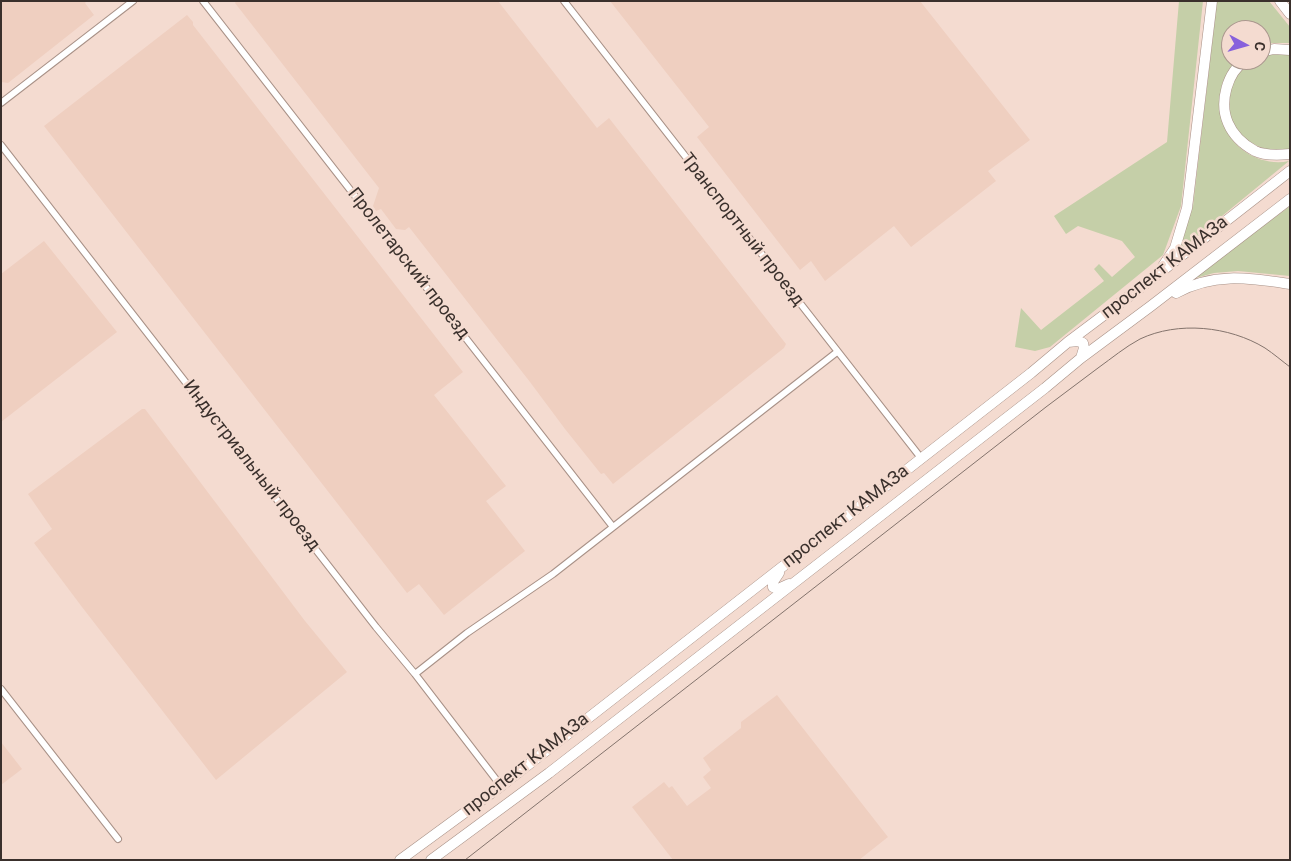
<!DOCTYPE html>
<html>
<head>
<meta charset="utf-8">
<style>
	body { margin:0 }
	#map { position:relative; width:1291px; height:861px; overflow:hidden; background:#f4dbd0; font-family:Roboto,sans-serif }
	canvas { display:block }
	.frame { position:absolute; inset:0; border:2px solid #3a302c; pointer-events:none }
	.north { position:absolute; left:1221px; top:20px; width:50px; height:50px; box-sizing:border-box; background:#f4dbd0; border:1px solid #aa978e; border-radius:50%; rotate:96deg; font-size:14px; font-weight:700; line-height:20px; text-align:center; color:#3a302c }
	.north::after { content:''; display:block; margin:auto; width:18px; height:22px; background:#8761dc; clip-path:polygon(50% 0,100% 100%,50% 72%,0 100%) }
</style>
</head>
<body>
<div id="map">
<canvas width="1291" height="861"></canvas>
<div class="frame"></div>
<div class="north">С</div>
</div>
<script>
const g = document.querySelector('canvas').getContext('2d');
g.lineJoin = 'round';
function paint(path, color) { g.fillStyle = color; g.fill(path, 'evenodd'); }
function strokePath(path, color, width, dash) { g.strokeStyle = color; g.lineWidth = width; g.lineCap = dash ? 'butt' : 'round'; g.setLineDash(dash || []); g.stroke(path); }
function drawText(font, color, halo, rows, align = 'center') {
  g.font = font + ' Roboto,sans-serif'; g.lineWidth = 5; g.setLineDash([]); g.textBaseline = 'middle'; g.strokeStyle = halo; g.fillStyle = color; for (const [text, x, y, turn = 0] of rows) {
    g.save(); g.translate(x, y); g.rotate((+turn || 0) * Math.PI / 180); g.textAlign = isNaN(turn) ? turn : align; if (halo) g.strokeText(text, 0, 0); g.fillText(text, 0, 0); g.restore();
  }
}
paint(new Path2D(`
	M1,1H87L85,3L94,15L8,83L1,82Z
	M236,1H498L597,128L609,118L786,344L784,348L613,484L604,473L601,474L565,429L530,382L409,227L405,230L396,229L381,209L376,211L373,206L379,188L235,3Z
	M610,1H920L1030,140L988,171L996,181L911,247L894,226L825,281L811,261L800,270L697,137L709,127Z
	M187,15L193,22V25L463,372L434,395L506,486L486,501L525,551L444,615L419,584L407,593L44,126Z
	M44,241L117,332L1,422V274Z
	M142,409H145L305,621L347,672L216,780L82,607L34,543L52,529L28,494Z
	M777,695L888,837L859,860H673L632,807L664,782L669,788L672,786L687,806L711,788L703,777L711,770L703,758L741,728V722Z
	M1,742L22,769L1,785Z`), '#efcfc0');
paint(new Path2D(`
	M1179,1H1203L1181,206L1163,255L1050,347L1035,351L1015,347L1021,308L1041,330L1104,281L1094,269L1099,264L1112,277L1135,257L1122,241L1078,226L1066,234L1054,216L1167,142Z
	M1217,1H1269L1290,27V43H1273L1261,46V30H1231V60H1238C1232,67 1226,74 1223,82C1220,90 1221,97 1222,105C1222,111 1222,119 1224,124C1232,150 1263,167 1289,161L1177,253L1193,206Z
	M1290,52V150C1266,154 1238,142 1231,117C1225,96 1236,60 1261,60V56L1266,53Z
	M1290,206V276L1238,271L1214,273L1192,279Z`), '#c5cfa8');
const street = new Path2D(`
	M203,1L613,527
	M564,1L921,458
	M1,103L133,1
	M1,145L376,627L415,674L501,786
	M415,674L467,633L553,574L837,352
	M1,689L118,839`);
const primary = new Path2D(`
	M1280,1L1290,14
	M1261,52L1274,49L1290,50
	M1246,60C1227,72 1219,102 1228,123C1233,135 1244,145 1255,151C1265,156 1279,155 1290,154
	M1163,266L1175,248L1187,208L1212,1
	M1176,293C1214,272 1249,278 1290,284
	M1068,342L1078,341L1083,343L1084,348L1081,358
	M779,573L773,582V587L778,589L789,584
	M400,860L501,786L1031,373L1068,342L1144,285L1290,171
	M431,860L549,773L1045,388L1081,358L1151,306L1290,199`);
strokePath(street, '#a89187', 8);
strokePath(primary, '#a89187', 11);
strokePath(street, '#fff', 6);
strokePath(primary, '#fff', 10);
strokePath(new Path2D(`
	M465,860L1046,407C1063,394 1081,381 1098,368C1112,358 1125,347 1140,339C1178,321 1229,326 1265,348C1274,354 1282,361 1290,367`), '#83736c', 1);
drawText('18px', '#3a302c', '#f4dbd0', [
	["Транспортный проезд",742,230,52],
	["Пролетарский проезд",408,264,52],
	["проспект КАМАЗа",1165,268,-38],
	["Индустриальный проезд",251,466,52],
	["проспект КАМАЗа",846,517,-38],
	["проспект КАМАЗа",526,765,-38]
]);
</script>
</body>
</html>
